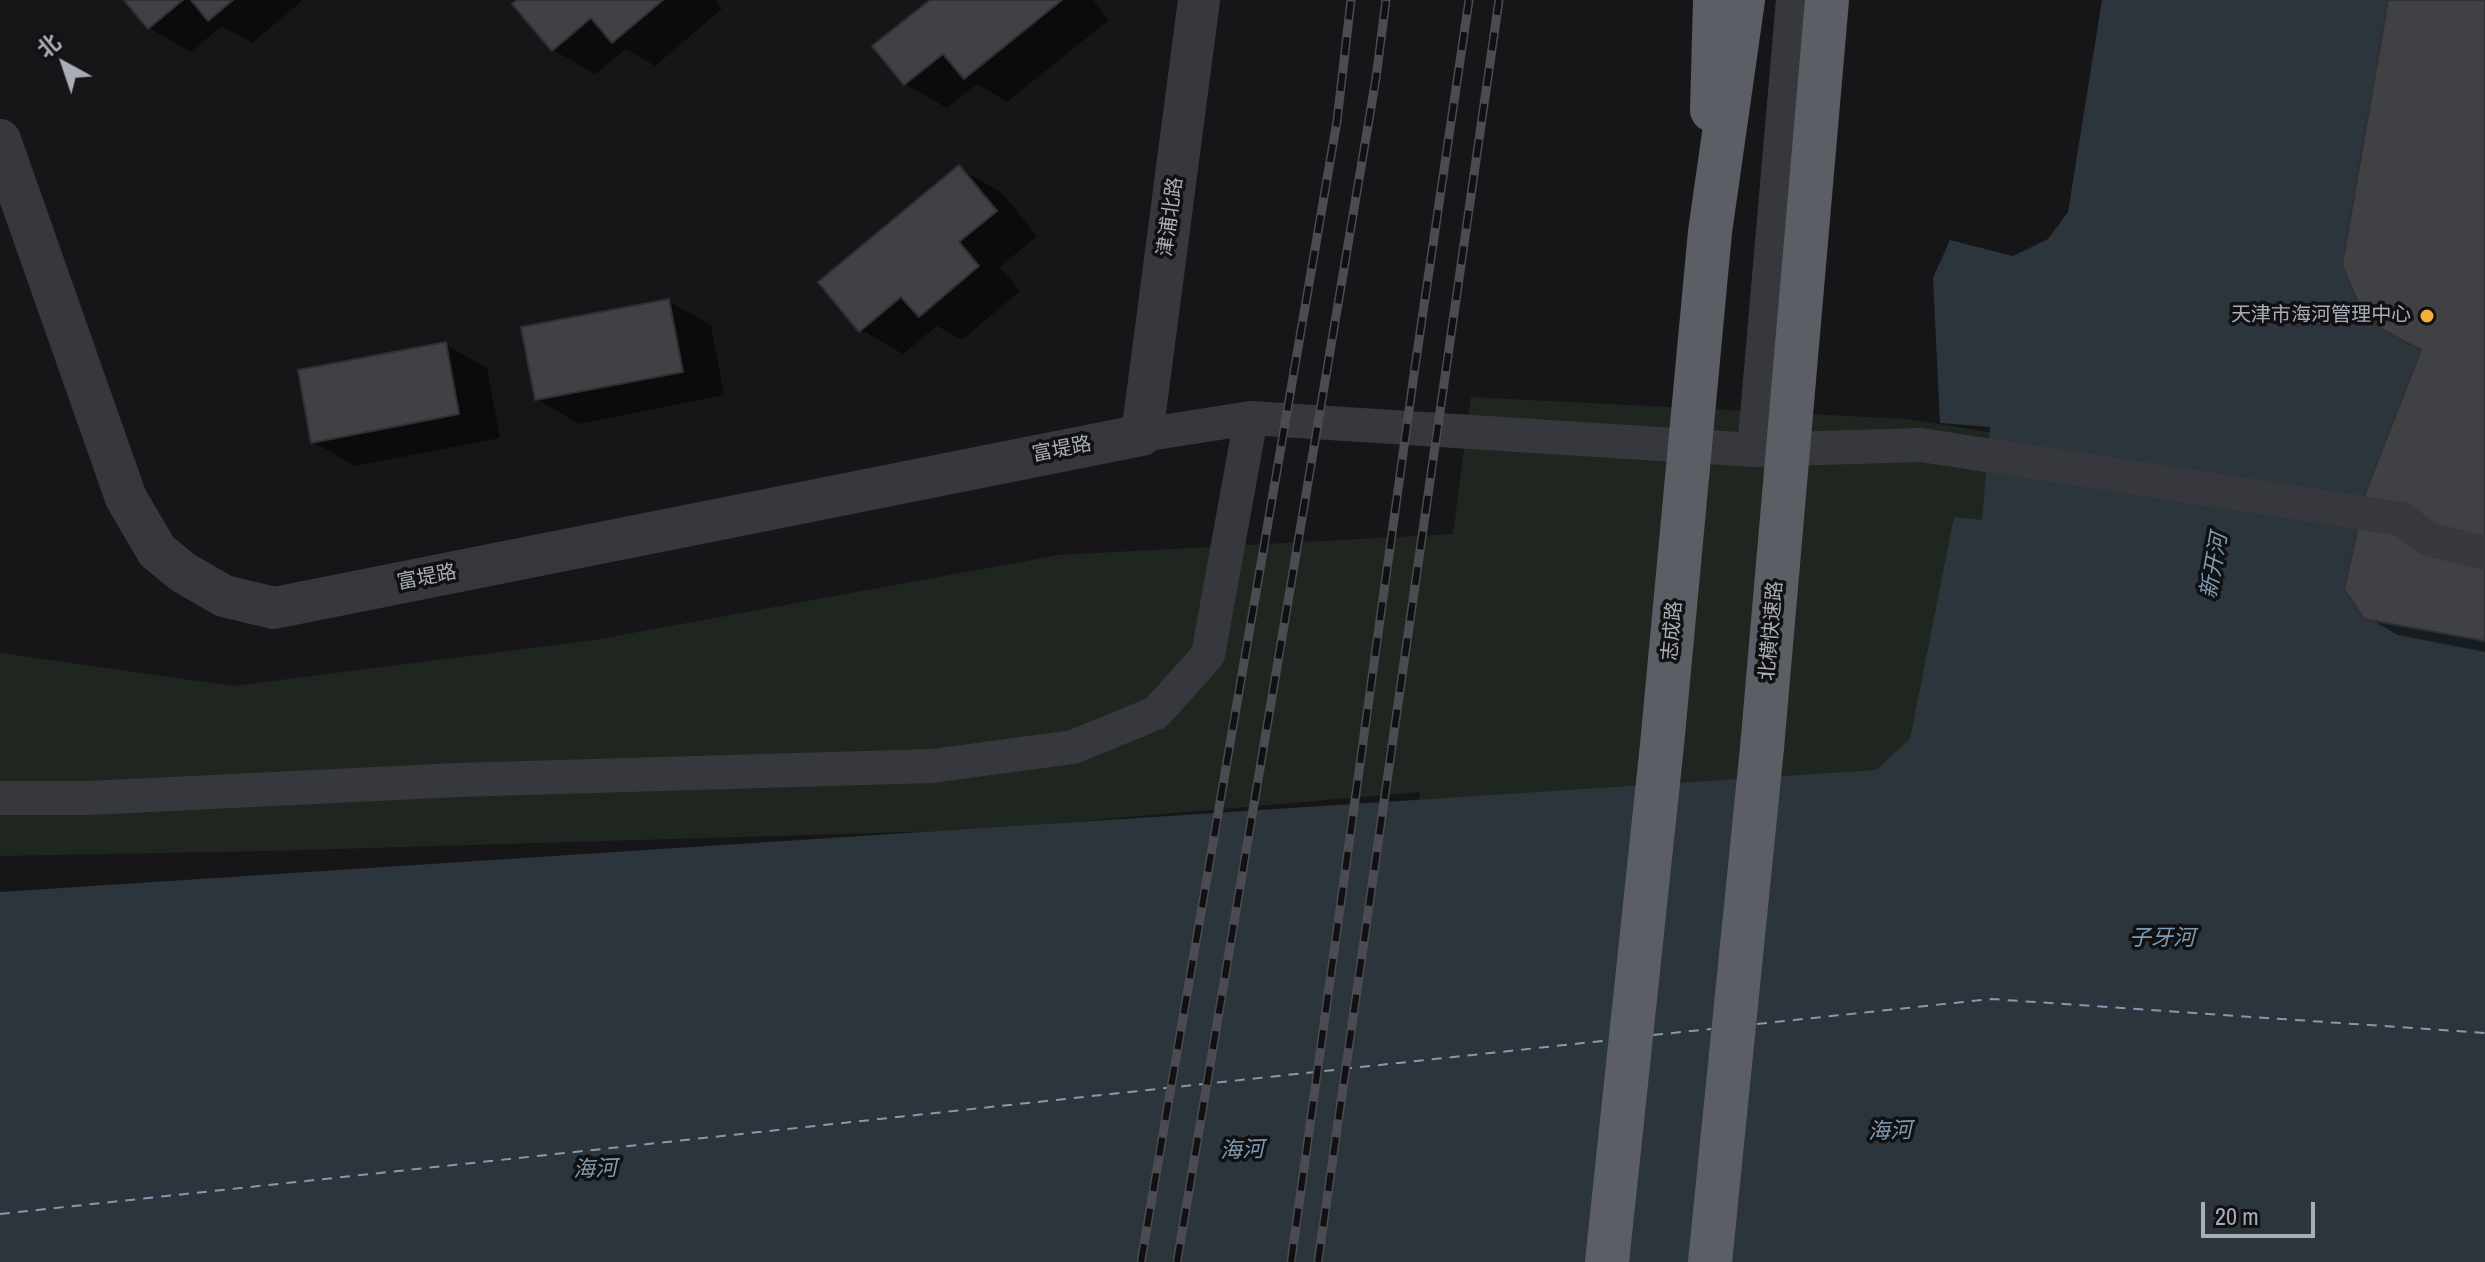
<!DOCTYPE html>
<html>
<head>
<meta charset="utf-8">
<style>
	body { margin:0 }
	#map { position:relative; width:2485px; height:1262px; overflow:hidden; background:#161618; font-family:"Archivo Narrow","Noto Sans SC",sans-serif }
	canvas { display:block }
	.north { position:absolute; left:24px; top:24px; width:80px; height:80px; -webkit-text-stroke:6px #111113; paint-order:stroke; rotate:320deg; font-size:22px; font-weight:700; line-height:32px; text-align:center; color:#a8adb8 }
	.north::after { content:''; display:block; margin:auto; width:28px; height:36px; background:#a8adb8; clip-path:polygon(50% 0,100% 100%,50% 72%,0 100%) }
	.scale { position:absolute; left:2201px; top:1202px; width:114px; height:36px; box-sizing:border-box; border:4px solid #a8adb8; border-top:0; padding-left:10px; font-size:24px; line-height:28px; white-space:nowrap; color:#a8adb8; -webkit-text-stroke:6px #111113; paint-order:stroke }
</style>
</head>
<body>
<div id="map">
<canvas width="2485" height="1262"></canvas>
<div class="north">北</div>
<div class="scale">20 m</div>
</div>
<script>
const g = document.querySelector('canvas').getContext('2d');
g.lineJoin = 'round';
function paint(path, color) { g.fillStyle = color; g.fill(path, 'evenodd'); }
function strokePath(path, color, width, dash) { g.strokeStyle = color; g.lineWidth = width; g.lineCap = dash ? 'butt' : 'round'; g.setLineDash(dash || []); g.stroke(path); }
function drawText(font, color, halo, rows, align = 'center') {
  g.font = font + ' "Archivo Narrow","Noto Sans SC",sans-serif'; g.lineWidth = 7; g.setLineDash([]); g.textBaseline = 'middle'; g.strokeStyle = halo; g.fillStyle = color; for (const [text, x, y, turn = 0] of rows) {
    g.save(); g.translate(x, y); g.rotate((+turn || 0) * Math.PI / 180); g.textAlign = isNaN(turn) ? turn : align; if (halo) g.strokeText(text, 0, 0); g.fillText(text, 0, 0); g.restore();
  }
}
paint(new Path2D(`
	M2485,175V1262H1359L1420,792L977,830L269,851L0,856V653L233,686L594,640L1059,555L1453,534L1471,397L1907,419L2366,491L2381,329L2358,303L2342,265Z`), '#1e261f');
paint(new Path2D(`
	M2102,0H2388L2342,265L2358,303L2381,329L2421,350L2365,619L2485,641V1262H0V892L1876,770L1910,739L1954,517L1982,520L1990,427L1940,423L1933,278L1950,240L2013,256L2048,239L2068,212Z`), '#2c353c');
paint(new Path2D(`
	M126,0H303L252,43L222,26L191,52L149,28Z
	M520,0H715L722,9L655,66L626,49L595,74L553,50Z
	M933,0H1093L1109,20L1007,102L977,84L947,108L905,84Z
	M2390,0H2485V652L2398,635L2366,617L2423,351Z
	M959,168L1001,192L1037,236L1000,267L1020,291L962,340L937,326L903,354L861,330Z
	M668,301L711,325L724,395L579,424L537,399Z
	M445,344L487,368L500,438L355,466L313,442Z`), '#0007');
strokePath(new Path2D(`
	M1757,1024L1991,999L2485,1033
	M1653,1035L1711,1029
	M0,1214L1611,1040`), '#7f9bb3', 2, [10, 8]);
const building = new Path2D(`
	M124,0H183L148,29Z
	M191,0H233L208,21Z
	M517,0H663L612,43L591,18L552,51L512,4Z
	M930,0H1062L964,79L943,54L904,85L872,46Z
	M2388,0H2485V641L2364,619L2344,589L2366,491L2421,350L2381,329L2358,303L2342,265Z
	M959,165L997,211L959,242L979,266L919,317L901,297L859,332L818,282Z
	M669,299L683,372L535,400L521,327Z
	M446,342L459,414L311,443L298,370Z`);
paint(building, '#404145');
strokePath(building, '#303034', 2);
strokePath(new Path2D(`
	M1142,435L1251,418L1754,450L1921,445L2402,519L2428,539L2485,553
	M1754,450L1793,0
	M0,798H89L458,780L932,766L1073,747L1156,713L1208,655L1251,418`), '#37383d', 34);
strokePath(new Path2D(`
	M0,140L126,498L157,551L184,573L224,596L274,608L1142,435L1199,0`), '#37383d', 42);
strokePath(new Path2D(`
	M1712,110L1715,0`), '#5b5e65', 44);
const rail = new Path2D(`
	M1141,1262L1337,121L1351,0
	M1177,1262L1376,78L1386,0
	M1291,1262L1416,360L1469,0
	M1318,1262L1499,0`);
strokePath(rail, '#4a4c52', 9);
strokePath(rail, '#111113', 6, [18]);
strokePath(new Path2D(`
	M1607,1262L1662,745L1710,232L1743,0
	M1710,1262L1762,748L1827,0`), '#5b5e65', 44);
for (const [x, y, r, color] of [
	[2427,316,8,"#f2b134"]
]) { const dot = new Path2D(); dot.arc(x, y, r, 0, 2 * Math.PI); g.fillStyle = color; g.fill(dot); strokePath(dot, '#111113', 3); }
drawText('20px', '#a8adb8', '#111113', [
	["津浦北路",1171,217,-82],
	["富堤路",1062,450,-11],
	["富堤路",427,578,-11],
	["志成路",1673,631,-85],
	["北横快速路",1772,631,-85]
]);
drawText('20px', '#a8adb8', '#111113', [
	["天津市海河管理中心",2411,316]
], 'right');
drawText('italic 22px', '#7f9bb3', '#111113', [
	["新开河",2215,566,-80],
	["子牙河",2162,939],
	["海河",1890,1132,-2],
	["海河",1242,1151,-2],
	["海河",595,1170,-2]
]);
</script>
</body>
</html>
